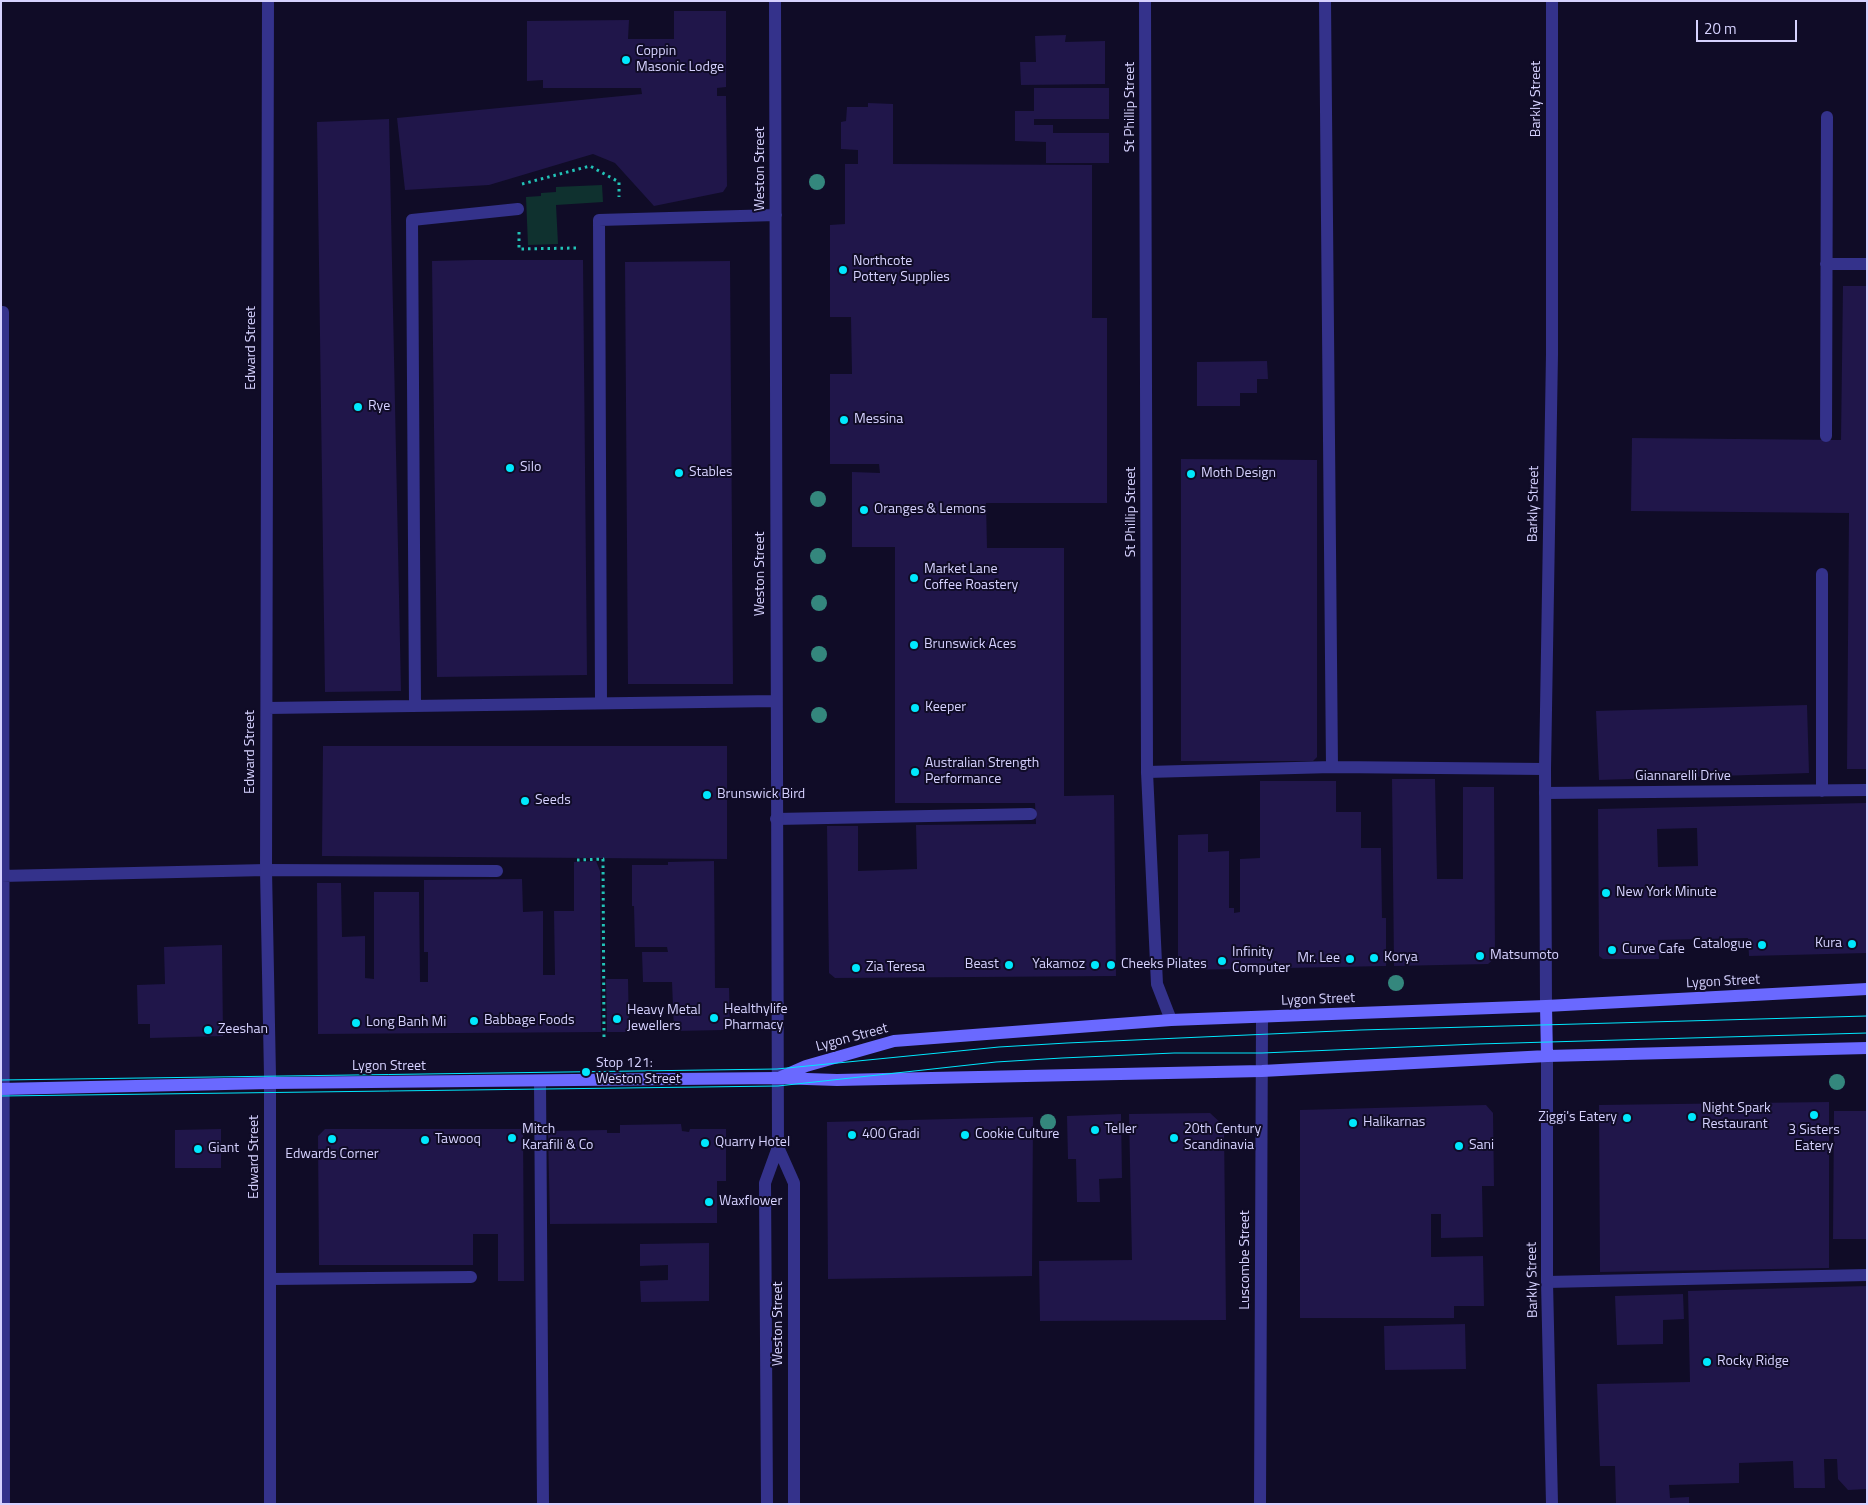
<!DOCTYPE html>
<html>
<head>
<meta charset="utf-8">
<style>
	body { margin:0 }
	#map { position:relative; width:1868px; height:1505px; overflow:hidden; background:#100c27; font-family:"Titillium Web",sans-serif }
	canvas { display:block }
	.frame { position:absolute; inset:0; border:2px solid #d6d2ff; pointer-events:none }
	.scale { position:absolute; left:1696px; top:20px; width:101px; height:22px; box-sizing:border-box; border:2px solid #d6d2ff; border-top:0; padding-left:6px; font-size:15px; line-height:18px; white-space:nowrap; color:#d6d2ff; -webkit-text-stroke:4px #100c27; paint-order:stroke }
</style>
</head>
<body>
<div id="map">
<canvas width="1868" height="1505"></canvas>
<div class="frame"></div>
<div class="scale">20 m</div>
</div>
<script>
const g = document.querySelector('canvas').getContext('2d');
g.lineJoin = 'round';
function paint(path, color) { g.fillStyle = color; g.fill(path, 'evenodd'); }
function strokePath(path, color, width, dash) { g.strokeStyle = color; g.lineWidth = width; g.lineCap = dash ? 'butt' : 'round'; g.setLineDash(dash || []); g.stroke(path); }
function drawText(font, color, halo, rows, align = 'center') {
  g.font = font + ' "Titillium Web",sans-serif'; g.lineWidth = 4; g.setLineDash([]); g.textBaseline = 'middle'; g.strokeStyle = halo; g.fillStyle = color; for (const [text, x, y, turn = 0] of rows) {
    g.save(); g.translate(x, y); g.rotate((+turn || 0) * Math.PI / 180); g.textAlign = isNaN(turn) ? turn : align; if (halo) g.strokeText(text, 0, 0); g.fillText(text, 0, 0); g.restore();
  }
}
paint(new Path2D(`
	M602,185L603,202L556,205L558,244L528,245L526,197L541,196V193L556,192V187Z`), '#0f312f');
paint(new Path2D(`
	M674,11H726V87L717,88V96H726L727,186L723,192L654,206L615,163L593,154L489,185L405,190L397,118L642,94L641,88H543V80L527,81V21L629,20L628,39H674Z
	M1066,35L1065,42L1105,41V84L1021,85L1020,62H1036L1035,36Z
	M1034,88H1109V119H1034V125H1053V133H1109V163H1046V142L1015,141V111H1034Z
	M868,103L893,104V164L1092,165V318H1107V503H986L987,548H1064V796L1114,795L1116,976L835,978L829,973L827,826H858V871L917,869L916,825L1036,824L1035,803H895V547H852V472L880,473L879,464H830V374H852L851,317H830V225L845,224V164H858V150L841,149V122L846,121L847,107H868Z
	M389,119L401,691L325,692L317,122Z
	M474,260H583L587,675L437,677L432,261Z
	M730,261L733,684H628L625,262Z
	M1843,286H1867V769H1847L1849,513L1631,511L1632,438L1841,440Z
	M1267,361L1268,379H1257V393H1240V406H1197V362Z
	M1181,459L1317,460V757L1313,761H1181Z
	M1807,705L1809,773L1599,780L1596,711Z
	M323,746H727V859L322,856Z
	M1392,779H1435L1437,879H1463V787H1494L1495,958L1488,964L1394,966Z
	M1260,781H1336V812H1361V848H1381L1382,918H1386V966L1184,970L1178,964V835L1208,834V852L1229,851V908H1234V913L1240,912V859L1260,858Z
	M1867,803V953L1749,956L1748,938L1658,940L1659,959H1603L1599,956L1598,809ZM1697,828L1698,866L1658,867L1657,829Z
	M596,861L600,871L601,1032L318,1034L317,883H341L342,937L365,936V978L374,979V892H419L420,982H428V952H424V880L522,879L523,912L543,911V975H555L554,911H574V862Z
	M714,861L715,988H729L730,1024L724,1030L674,1031L672,982H643L642,952H668L667,947H635L634,906H632V865H668V862Z
	M222,945L223,1036L150,1038V1024H138L137,985L165,984L164,947Z
	M606,979H628L629,1032H607Z
	M1829,1102V1268L1600,1272L1599,1105Z
	M1486,1105L1493,1113L1494,1186H1482L1483,1237L1441,1238V1214H1431V1257L1483,1256L1484,1306H1454V1318H1300V1110Z
	M1834,1111H1867V1239H1833Z
	M1210,1113L1224,1126L1226,1320L1040,1321L1039,1261L1132,1260L1129,1114Z
	M1121,1114L1122,1178L1099,1179L1100,1202H1077L1076,1159H1068L1067,1116Z
	M1033,1117L1032,1276L828,1279L827,1122Z
	M681,1124L682,1131L689,1132L690,1129H726V1181H717V1223L550,1224L548,1131L607,1130V1133H620V1125Z
	M221,1129V1168H175V1130Z
	M325,1129H523L524,1281H498V1234H473V1265H319L318,1136Z
	M709,1243V1301L641,1302L640,1281L668,1280V1265L640,1266V1244Z
	M1867,1286V1489L1848,1490L1838,1479L1837,1459H1824L1825,1488H1794L1793,1461L1739,1463V1483L1669,1485L1670,1498L1689,1497V1504H1616L1615,1466H1600L1597,1384L1690,1382L1688,1291Z
	M1683,1294L1684,1319L1663,1320V1344L1617,1345L1615,1296Z
	M1465,1324L1466,1369L1385,1370L1384,1326Z`), '#20164a');
strokePath(new Path2D(`
	M522,184L590,166L619,182V197
	M519,232V249L576,248
	M577,860L603,859L604,1039`), '#22c3b7', 3, [2.5, 4]);
strokePath(new Path2D(`
	M1325,1L1332,767
	M1826,264H1867
	M1,312H3L4,1504
	M1826,436L1827,117
	M1147,772L1332,767L1545,769
	M1822,791V574
	M1545,793L1867,790
	M776,819L1031,814
	M1,876L266,870L497,871
	M540,1081L543,1504
	M271,1279L471,1277
	M1547,1282L1867,1275`), '#34328b', 12);
strokePath(new Path2D(`
	M268,1L266,870L270,1076V1504
	M1145,1L1147,772L1157,984L1171,1020
	M601,703L599,220L776,215
	M415,706L412,220L518,209
	M267,708L776,701
	M1546,1006L1545,769L1552,354V1
	M1547,1056V1282L1552,1504
	M778,1147L794,1183V1504
	M767,1504L765,1183L778,1147L775,1
	M1260,1504L1262,1017`), '#34328b', 12);
strokePath(new Path2D(`
	M1546,1006L1547,1056
	M781,1077L806,1066L894,1041L1171,1020L1546,1006L1867,989
	M1,1089L270,1083L777,1078L837,1080L1262,1071L1547,1056L1867,1048`), '#6a69ff', 12);
strokePath(new Path2D(`
	M1,1080L777,1069L999,1047L1067,1043L1360,1030L1867,1016
	M1,1096L778,1086L996,1062L1062,1058L1174,1053H1262L1478,1044L1867,1033`), '#00e8fd', 1);
g.fillStyle = '#34877d';
for (const [x, y] of [
	[817,182],
	[818,499],
	[818,556],
	[819,603],
	[819,654],
	[819,715],
	[1396,983],
	[1837,1082],
	[1048,1122]
]) { g.beginPath(); g.arc(x, y, 8, 0, 2 * Math.PI); g.fill(); }
for (const [x, y, r, color] of [
	[626,60,5,"#00e8fd"],
	[843,270,5,"#00e8fd"],
	[358,407,5,"#00e8fd"],
	[844,420,5,"#00e8fd"],
	[510,468,5,"#00e8fd"],
	[679,473,5,"#00e8fd"],
	[1191,474,5,"#00e8fd"],
	[864,510,5,"#00e8fd"],
	[914,578,5,"#00e8fd"],
	[914,645,5,"#00e8fd"],
	[915,708,5,"#00e8fd"],
	[915,772,5,"#00e8fd"],
	[707,795,5,"#00e8fd"],
	[525,801,5,"#00e8fd"],
	[1606,893,5,"#00e8fd"],
	[1852,944,5,"#00e8fd"],
	[1762,945,5,"#00e8fd"],
	[1612,950,5,"#00e8fd"],
	[1480,956,5,"#00e8fd"],
	[1374,958,5,"#00e8fd"],
	[1350,959,5,"#00e8fd"],
	[1222,961,5,"#00e8fd"],
	[1009,965,5,"#00e8fd"],
	[1095,965,5,"#00e8fd"],
	[1111,965,5,"#00e8fd"],
	[856,968,5,"#00e8fd"],
	[714,1018,5,"#00e8fd"],
	[617,1019,5,"#00e8fd"],
	[474,1021,5,"#00e8fd"],
	[356,1023,5,"#00e8fd"],
	[208,1030,5,"#00e8fd"],
	[586,1072,5,"#00e8fd"],
	[1814,1115,5,"#00e8fd"],
	[1692,1117,5,"#00e8fd"],
	[1627,1118,5,"#00e8fd"],
	[1353,1123,5,"#00e8fd"],
	[1095,1130,5,"#00e8fd"],
	[852,1135,5,"#00e8fd"],
	[965,1135,5,"#00e8fd"],
	[512,1138,5,"#00e8fd"],
	[1174,1138,5,"#00e8fd"],
	[332,1139,5,"#00e8fd"],
	[425,1140,5,"#00e8fd"],
	[705,1143,5,"#00e8fd"],
	[1459,1146,5,"#00e8fd"],
	[198,1149,5,"#00e8fd"],
	[709,1202,5,"#00e8fd"],
	[1707,1362,5,"#00e8fd"]
]) { const dot = new Path2D(); dot.arc(x, y, r, 0, 2 * Math.PI); g.fillStyle = color; g.fill(dot); strokePath(dot, '#100c27', 2); }
drawText('14px', '#d6d2ff', '#100c27', [
	["Coppin",636,52],
	["Masonic Lodge",636,68],
	["Northcote",853,262],
	["Pottery Supplies",853,278],
	["Rye",368,407],
	["Messina",854,420],
	["Silo",520,468],
	["Stables",689,473],
	["Moth Design",1201,474],
	["Oranges & Lemons",874,510],
	["Market Lane",924,570],
	["Coffee Roastery",924,586],
	["Brunswick Aces",924,645],
	["Keeper",925,708],
	["Australian Strength",925,764],
	["Performance",925,780],
	["Brunswick Bird",717,795],
	["Seeds",535,801],
	["New York Minute",1616,893],
	["Kura",1842,944,"right"],
	["Catalogue",1752,945,"right"],
	["Curve Cafe",1622,950],
	["Infinity",1232,953],
	["Computer",1232,969],
	["Matsumoto",1490,956],
	["Korya",1384,958],
	["Mr. Lee",1340,959,"right"],
	["Beast",999,965,"right"],
	["Yakamoz",1085,965,"right"],
	["Cheeks Pilates",1121,965],
	["Zia Teresa",866,968],
	["Healthylife",724,1010],
	["Pharmacy",724,1026],
	["Heavy Metal",627,1011],
	["Jewellers",627,1027],
	["Babbage Foods",484,1021],
	["Long Banh Mi",366,1023],
	["Zeeshan",218,1030],
	["Stop 121:",596,1064],
	["Weston Street",596,1080],
	["Night Spark",1702,1109],
	["Restaurant",1702,1125],
	["Ziggi's Eatery",1617,1118,"right"],
	["Halikarnas",1363,1123],
	["Mitch",522,1130],
	["Karafili & Co",522,1146],
	["Teller",1105,1130],
	["20th Century",1184,1130],
	["Scandinavia",1184,1146],
	["3 Sisters",1814,1131,"center"],
	["Eatery",1814,1147,"center"],
	["400 Gradi",862,1135],
	["Cookie Culture",975,1135],
	["Tawooq",435,1140],
	["Quarry Hotel",715,1143],
	["Sani",1469,1146],
	["Giant",208,1149],
	["Edwards Corner",332,1155,"center"],
	["Waxflower",719,1202],
	["Rocky Ridge",1717,1362]
], 'left');
drawText('14px', '#d6d2ff', '#100c27', [
	["Barkly Street",1537,99,-90],
	["St Phillip Street",1131,107,-90],
	["Weston Street",761,169,-90],
	["Edward Street",252,348,-90],
	["Barkly Street",1534,504,-89],
	["St Phillip Street",1132,512,-90],
	["Weston Street",761,574,-90],
	["Edward Street",251,752,-90],
	["Giannarelli Drive",1683,777],
	["Lygon Street",1723,982,-3],
	["Lygon Street",1318,1000,-2],
	["Lygon Street",852,1038,-15],
	["Lygon Street",389,1067],
	["Edward Street",255,1157,-90],
	["Luscombe Street",1246,1260,-90],
	["Barkly Street",1533,1280,-91],
	["Weston Street",779,1324,-90]
]);
</script>
</body>
</html>
